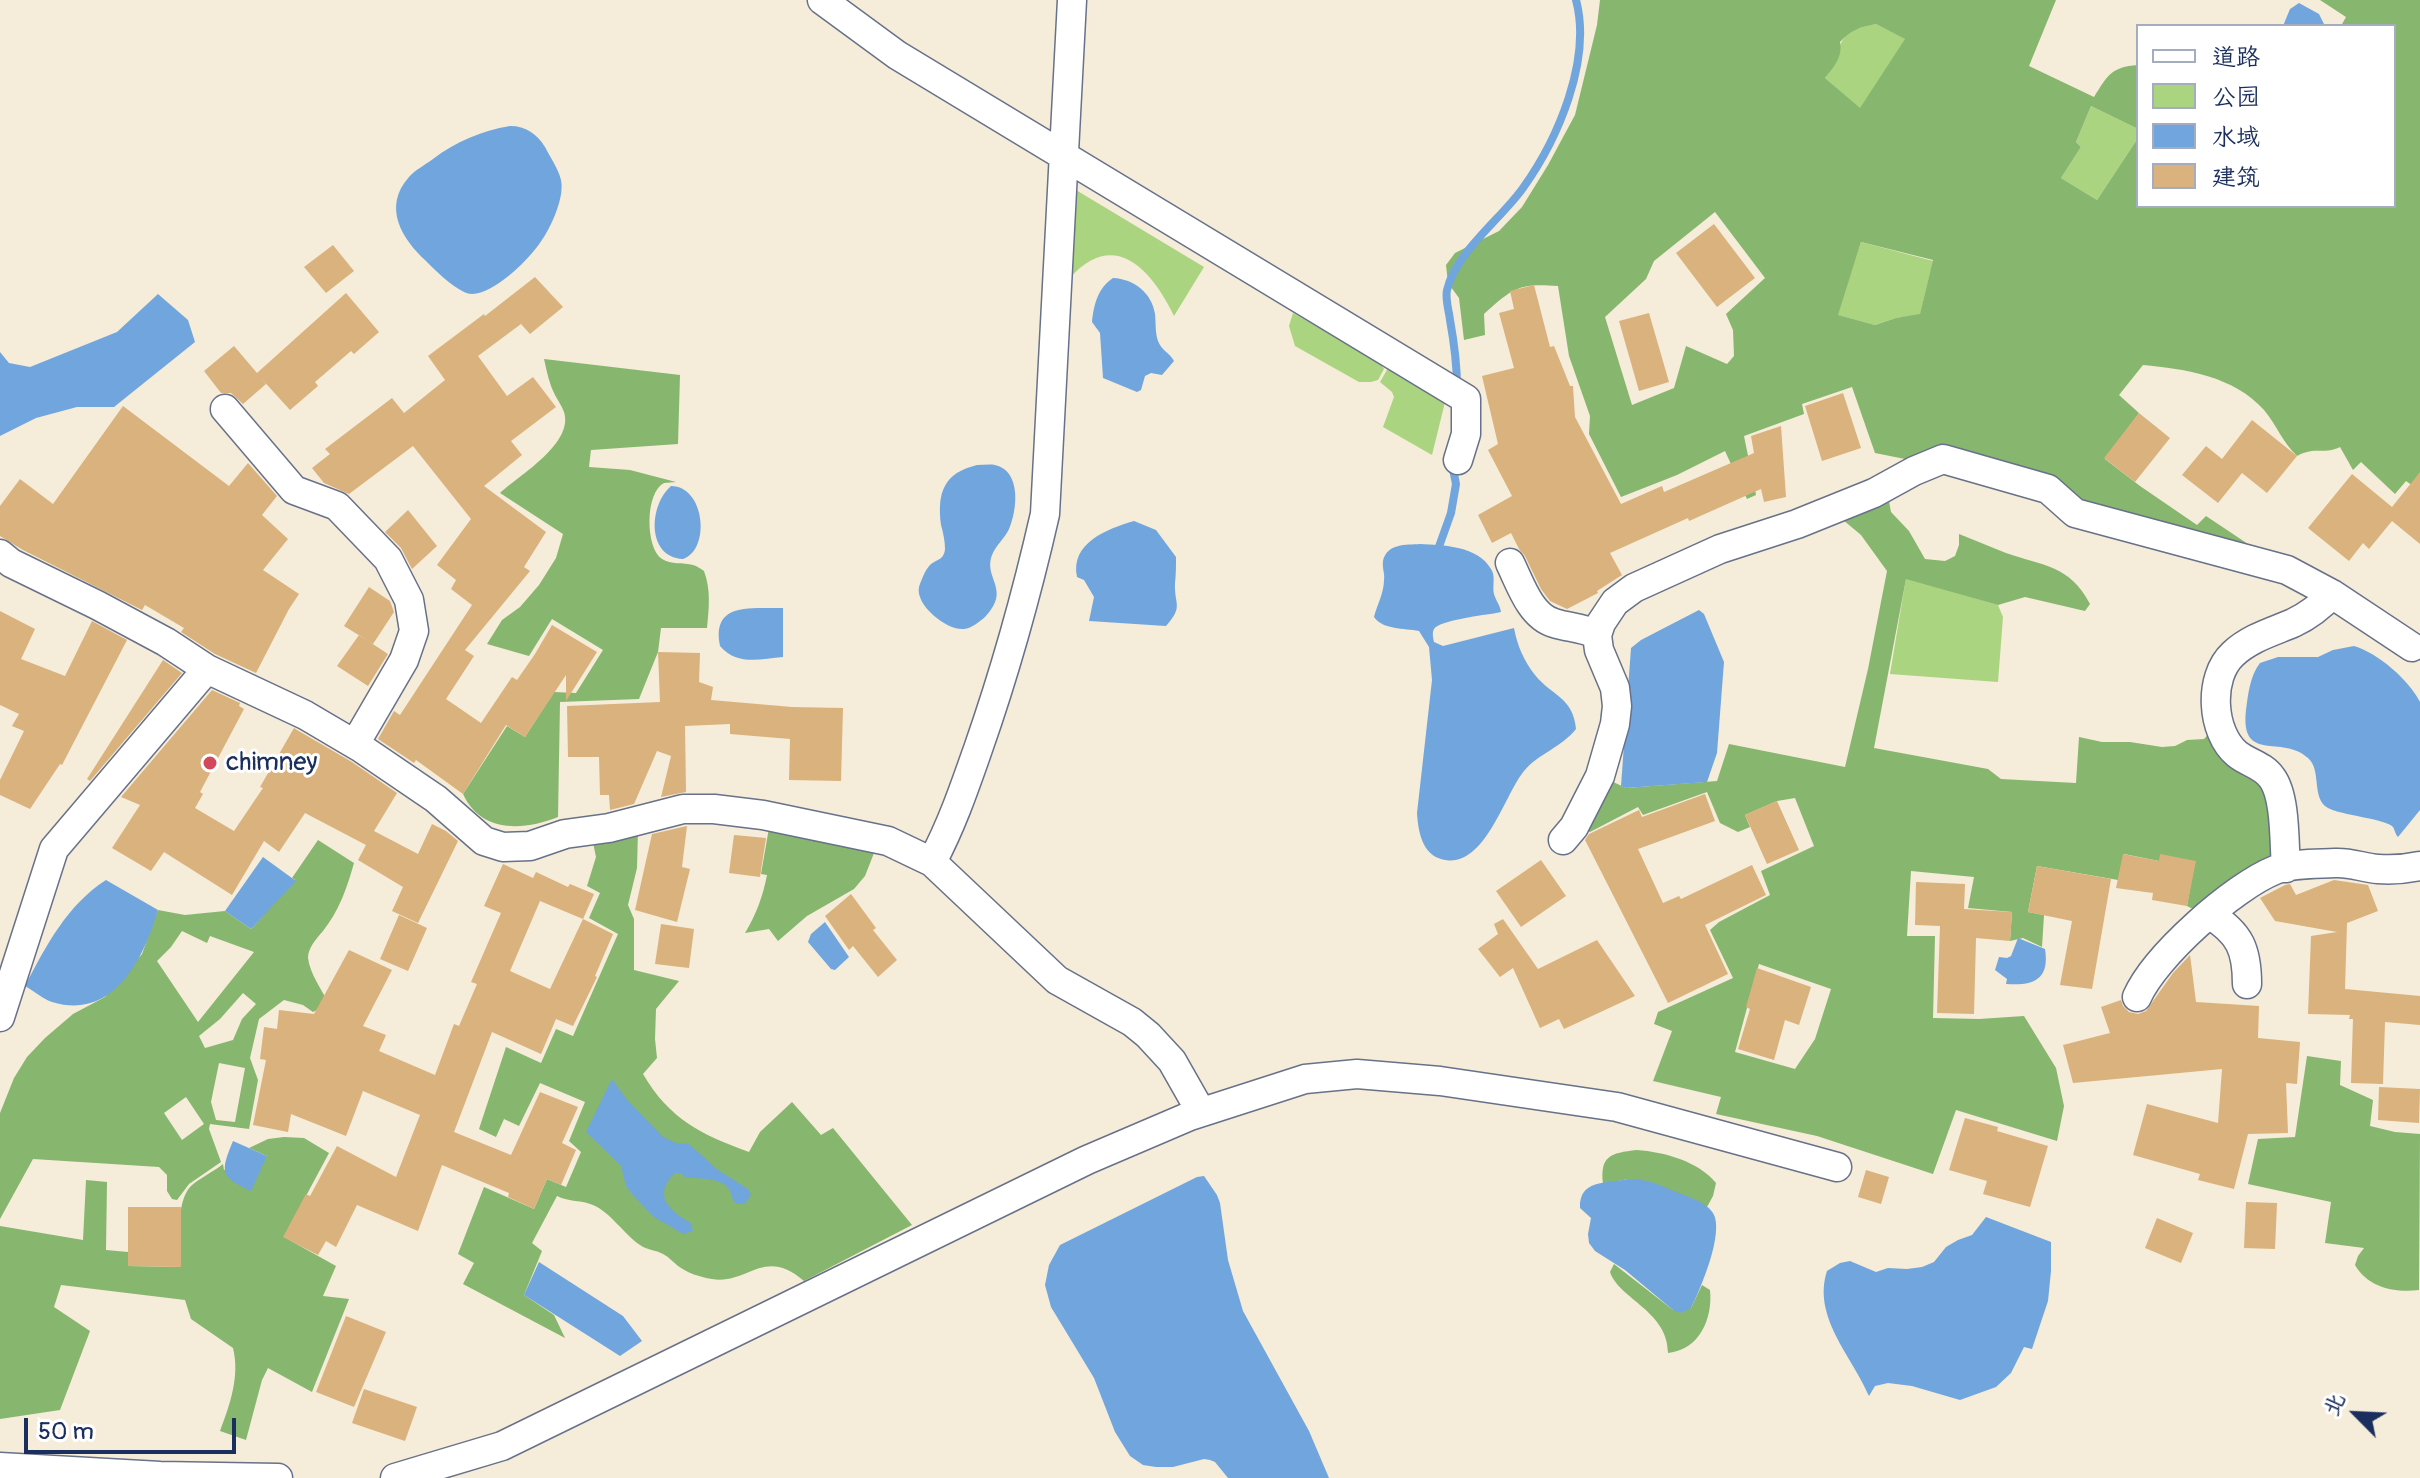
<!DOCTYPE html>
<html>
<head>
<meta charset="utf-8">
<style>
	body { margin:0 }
	#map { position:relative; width:2420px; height:1478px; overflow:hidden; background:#f5ecd9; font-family:Pangolin,"LXGW WenKai TC",sans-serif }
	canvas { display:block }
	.legend { position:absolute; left:2136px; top:24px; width:260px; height:184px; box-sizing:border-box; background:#fff; border:2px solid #a4acbf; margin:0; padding:10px 14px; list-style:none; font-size:24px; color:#1b2f5e }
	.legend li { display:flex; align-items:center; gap:16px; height:40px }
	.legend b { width:40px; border:2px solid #a4acbf }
	.north { position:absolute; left:2316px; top:1374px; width:80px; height:80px; -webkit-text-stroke:6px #fff; paint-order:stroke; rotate:294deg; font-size:22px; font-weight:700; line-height:32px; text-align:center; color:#1b2f5e }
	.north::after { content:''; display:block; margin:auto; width:28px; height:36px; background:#1b2f5e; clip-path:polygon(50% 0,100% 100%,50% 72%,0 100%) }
	.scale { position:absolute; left:24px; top:1418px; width:212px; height:36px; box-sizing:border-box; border:4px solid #1b2f5e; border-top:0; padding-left:10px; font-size:24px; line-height:28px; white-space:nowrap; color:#1b2f5e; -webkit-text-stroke:6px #fff; paint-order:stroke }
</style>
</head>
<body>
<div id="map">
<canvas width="2420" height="1478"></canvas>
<ul class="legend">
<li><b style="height:10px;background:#fff"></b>道路</li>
<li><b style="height:22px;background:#aad47f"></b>公园</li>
<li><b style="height:22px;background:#71a5de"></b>水域</li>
<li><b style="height:22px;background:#dab27d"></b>建筑</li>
</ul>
<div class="north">北</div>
<div class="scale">50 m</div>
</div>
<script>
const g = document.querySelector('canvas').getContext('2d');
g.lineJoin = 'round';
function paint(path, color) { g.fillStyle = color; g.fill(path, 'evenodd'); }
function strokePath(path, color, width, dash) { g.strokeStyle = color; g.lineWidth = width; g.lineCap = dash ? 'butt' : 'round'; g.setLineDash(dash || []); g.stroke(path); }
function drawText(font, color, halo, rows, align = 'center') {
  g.font = font + ' Pangolin,sans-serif'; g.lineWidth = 6; g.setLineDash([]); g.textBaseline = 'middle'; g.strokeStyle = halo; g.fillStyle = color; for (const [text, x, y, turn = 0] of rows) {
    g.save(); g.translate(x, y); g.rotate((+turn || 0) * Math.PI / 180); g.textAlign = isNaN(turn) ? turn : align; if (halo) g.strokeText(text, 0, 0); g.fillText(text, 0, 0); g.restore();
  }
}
paint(new Path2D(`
	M1876,24L1906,39L1860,109L1825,78C1848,50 1827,33 1876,24Z
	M2091,106L2138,129V138L2097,200L2061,178L2081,147L2076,142Z
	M1071,187L1204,267L1174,316C1153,272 1115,227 1070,278Z
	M1861,242L1933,261L1920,315L1896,318L1875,325L1837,315Z
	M1293,313L1379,361L1384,369L1378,380L1371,382H1359L1295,346L1289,326Z
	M1391,363L1446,398L1432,455L1383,427L1394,397L1392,392L1380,382Z
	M1906,578L1998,605L2003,617L1998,682L1890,674Z`), '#aad47f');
paint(new Path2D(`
	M1600,0H2056L2029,66L2094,97C2108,75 2111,67 2138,65V129L2091,106L2076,142L2081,147L2061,178L2097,200L2138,138V206H2394V26H2341L2346,17L2320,0H2420V491L2406,481L2395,494L2361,462L2353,470L2340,447C2324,455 2315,446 2297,456C2283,443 2276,424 2264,410C2234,376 2185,369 2143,365L2119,395L2139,413L2105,459L2140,486L2197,525L2206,516L2266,556L1910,460L1875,453L1852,387L1802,404L1804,414L1744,436L1756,495L1747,499L1725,451L1677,475L1621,497L1589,434L1590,416L1569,356L1558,286C1518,283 1513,288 1484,314L1485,335L1464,340L1459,298L1448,283L1446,265L1455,253L1499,231L1522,207L1548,165L1575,115L1597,25ZM1876,24L1905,39L1860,108L1825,78C1834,67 1843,56 1840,42C1851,30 1860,27 1876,24ZM1715,212L1765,278L1726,314L1733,330L1734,356L1727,364L1686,346L1674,388L1632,405L1605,317L1646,279L1654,261ZM1861,242L1933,260L1920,314L1896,318L1875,325L1838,315Z
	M544,359L680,375L678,444L591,450L589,467L630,470L676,482C675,482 665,483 664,483C645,492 645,548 662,559C671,565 683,562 693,565C697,566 701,569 704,571C711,590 709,608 707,628H661L658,652L639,699L560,702L558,817C523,831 481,833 463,794L507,726L525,737L554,692L576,693L603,650L552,619L529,656L487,644L502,620L520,607L539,585L556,558L563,534L500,493C520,475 574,443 564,412C562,406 558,401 555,395C549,383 547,372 544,359Z
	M1888,496L1891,512L1909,531L1925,559L1945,561L1955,556L1959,545V534C1975,540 1990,547 2006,553C2043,566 2070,565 2090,604L2085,611L2025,597L1998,605L1906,579L1874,748L1988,769L2001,779L2076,783L2079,737L2102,742H2130L2162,747L2175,746L2187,740L2204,739L2214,728L2265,779L2279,862L2199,912L2187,906L2195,861H2159L2124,854L2118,880L2037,866L2028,912L2044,915L2042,947L2023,938L2010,941L2012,912L1968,908L1974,877L1911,871L1907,936H1935L1933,1018L1979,1019L2024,1016L2056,1068L2064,1106L2057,1141L1956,1110L1933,1174L1817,1136L1716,1114L1721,1097L1653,1081L1672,1031L1654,1024L1658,1012L1733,978L1710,930L1719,922L1770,895L1761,871L1814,846L1795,798L1777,801L1745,815L1750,827L1738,832L1720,823L1707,792L1643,815L1638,807L1590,832L1581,829L1609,780L1626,788L1717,781L1729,744L1845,767L1868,669L1887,571L1861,535L1836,514ZM1759,964L1831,989L1815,1039L1795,1069L1735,1052Z
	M770,822L865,843L874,853L865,876L854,889L807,916L778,941L769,929L745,933C756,915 763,896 767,875L761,874Z
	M638,830L637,868L628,905L634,919V970L679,981L656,1009L655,1039L657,1058L643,1074C669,1119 702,1135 749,1152L760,1132L792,1102L821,1135L833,1128L912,1225L804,1281C764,1246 748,1285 712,1279C699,1277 688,1273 678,1266C673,1262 669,1257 663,1254C656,1250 647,1250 640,1245C625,1235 610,1212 593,1205C582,1200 569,1202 557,1196L532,1243L542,1251L524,1295L554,1315L565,1338L463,1284L474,1263L458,1254L484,1187L534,1209L547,1179L566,1187L581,1152L569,1141L585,1102L540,1083L519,1126L504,1119L496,1137L479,1129L506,1047L541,1063L556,1029L573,1036L618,934L589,918L600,893L587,886L596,857L592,838Z
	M318,840L354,863C347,888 339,911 323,931C316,939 308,948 308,958C310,974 322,990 329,1004L313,1012L303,1005L284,1000L259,1019L250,1058L258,1080L249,1129L210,1124L209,1129L221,1162L189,1184L177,1200L172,1199L167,1191V1175L159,1167L33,1159L0,1219V1113L14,1078L27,1057L45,1038L73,1014L105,997L142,954L158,910L185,915L225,911L251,929L295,880L292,878ZM182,931L207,943L210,936L254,952L198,1022L157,961L171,947ZM243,993L256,1004L242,1019L233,1040L205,1048L199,1036L220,1019ZM219,1063L245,1068L235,1122L216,1120L211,1102ZM186,1097L204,1124L182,1140L164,1113Z
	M2307,1056L2341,1061L2340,1085L2373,1100L2370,1126L2395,1132L2420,1134L2419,1290C2396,1293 2368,1288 2355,1265L2358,1256L2364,1248L2325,1243L2331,1202L2248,1184L2258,1139L2295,1137Z
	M284,1137L304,1138L329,1153L284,1237L336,1266L323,1296L349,1299L312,1392L268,1368L262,1380L246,1440L220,1431C230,1405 240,1376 233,1348L191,1319L185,1300L61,1285L54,1307L90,1331L60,1410L0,1419V1226L83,1240L86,1180L107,1182L106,1250L128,1252V1266L180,1267C180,1245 175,1202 191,1186C200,1178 213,1172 223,1164L224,1170L267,1156L249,1148L268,1139Z
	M1637,1150C1664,1152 1698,1161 1716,1183L1713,1196L1707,1207L1688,1197L1628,1179L1603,1184C1600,1156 1610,1153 1637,1150Z
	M1614,1264L1673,1310L1691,1308L1702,1285L1710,1290C1713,1319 1699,1350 1668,1353C1668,1311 1619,1299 1610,1272Z`), '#87b66e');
paint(new Path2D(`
	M2299,3L2319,14L2325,26H2283L2290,9Z
	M510,126C526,126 537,134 545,147C550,157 558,168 561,180C565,199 549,232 537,247C525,263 485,303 464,292C450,285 437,272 426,261C402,239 382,207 409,177C415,170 425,165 433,159C457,141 481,131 510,126Z
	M1113,278C1134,279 1152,293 1155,314C1156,323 1155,332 1158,341C1161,350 1170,353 1174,361L1162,375L1151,373L1145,376L1141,390L1137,392L1103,378L1100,333L1092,322C1094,304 1098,288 1113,278Z
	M158,294L188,320L195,342L114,407H77L36,418L0,436V352L9,363L30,367L117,332Z
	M977,465C983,465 990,464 995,465C1022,471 1017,511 1009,529C1005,538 996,545 992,555C983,579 1012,589 985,617C979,622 972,628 964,629C947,631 915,605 919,587C921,581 925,570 930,565C937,559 944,560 945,549C945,541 943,532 941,525C937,492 944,473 977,465Z
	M671,486C705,486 711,550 683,559C646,557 649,505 671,486Z
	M1134,521L1156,530L1176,557C1176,566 1176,574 1175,583C1174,605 1184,606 1166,626L1089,621L1094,597L1084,580L1077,577C1070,543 1107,529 1134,521Z
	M1420,544C1443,545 1478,546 1491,569C1496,576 1492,586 1494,594C1496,601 1500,605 1501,612L1496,613C1485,615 1440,620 1434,629C1432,633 1433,637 1434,642L1443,646L1514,628C1517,645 1524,661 1535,675C1553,697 1573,697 1576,729C1562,747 1538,754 1524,771C1504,795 1484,872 1441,859C1422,854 1418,830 1417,813L1432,680L1429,647L1419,631C1404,628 1383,630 1374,617C1377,605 1384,593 1384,580C1385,574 1382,568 1383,561C1387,543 1406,545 1420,544Z
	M783,608V657C760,659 737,666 720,646C711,601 752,609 783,608Z
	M1699,610L1704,614L1724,662L1717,753L1707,782L1626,788L1621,786L1631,648L1641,640Z
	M2354,646C2378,653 2409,680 2420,702V810L2398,837C2395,834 2395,830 2393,827C2387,819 2340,815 2328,808C2311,799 2322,770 2308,758C2282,734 2240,764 2246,710C2248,694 2250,676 2260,663L2278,657H2318L2333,650Z
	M263,857L296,881L251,929L225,911Z
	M106,880L158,910C144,958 114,1021 52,1002C43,999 34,991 25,986C46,946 67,905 106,880Z
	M825,922L849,957L835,970L831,969L808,942L811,934Z
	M2018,938L2045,949C2050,980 2033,986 2006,984L2007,979L1995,970L1999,957L2007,958L2011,956Z
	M612,1079L628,1101L663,1137L676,1143L689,1144L718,1170L748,1189L751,1195L745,1204L735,1203C732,1200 732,1195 730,1191C725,1178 698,1178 686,1178L681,1173H675C652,1195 669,1211 691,1223L693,1231L683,1234L654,1217L632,1194L626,1186L621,1166L586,1132Z
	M233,1141L267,1156L251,1191C220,1177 220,1172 233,1141Z
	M1204,1176L1217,1195L1220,1203L1228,1260L1243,1311L1309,1431L1329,1478H1228L1215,1462L1210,1460L1204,1459L1173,1467H1156L1143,1465L1130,1456L1115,1432L1094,1378L1051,1307L1045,1285L1049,1265L1060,1245L1197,1177Z
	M1628,1179C1645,1178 1660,1185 1676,1192C1687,1196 1706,1202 1713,1213C1725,1232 1700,1290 1691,1308L1681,1313L1673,1310L1625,1270L1595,1251L1589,1243L1588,1234L1591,1218L1580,1208C1579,1179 1606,1184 1628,1179Z
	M1986,1217L2051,1242V1271L2048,1301L2032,1349L2024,1347L2011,1373L1996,1387L1960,1400L1912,1386L1888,1383L1875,1386L1869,1396C1852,1356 1812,1317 1827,1271L1840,1263L1850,1261L1876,1272L1888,1268L1907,1269L1922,1267L1934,1262L1946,1247L1958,1240L1972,1235Z
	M539,1262L623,1316L642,1341L620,1356L524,1295Z`), '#71a5de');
strokePath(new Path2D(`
	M1457,387C1457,364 1454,342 1450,320C1449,311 1445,299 1447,290C1456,252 1501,219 1523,188C1558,139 1592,60 1576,0
	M1436,555L1451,513L1456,484L1452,464`), '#71a5de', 8);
paint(new Path2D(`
	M1714,224L1755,278L1717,307L1676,253Z
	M333,245L354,271L326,293L304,267Z
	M535,277L563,307L530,334L521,324L478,356L507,396L533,377L556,407L511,441L522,455L484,486L546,532L524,567L530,571L465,650L474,656L446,699L481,723L512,677L517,680L535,654L552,625L597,652L566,701V675L525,737L506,725L463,794L416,760L414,763L378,739L394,711L400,715L472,605L451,589L456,580L437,565L471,519L413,446L349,494L324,483L312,468L330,454L325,449L392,398L404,413L445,380L428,356L484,314L485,316Z
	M1534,285L1550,347L1554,346L1570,386H1573L1575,417L1621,504L1662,486L1664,492L1754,453L1751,436L1781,426L1786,497L1764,502L1761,489L1689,521L1688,518L1610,553L1622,575L1597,591L1598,593L1567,609L1550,601L1541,589L1525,556L1519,549L1511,533L1492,543L1478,515L1512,496L1488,450L1498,444L1482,376L1514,368L1499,313L1514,309L1510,291Z
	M346,293L379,332L354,354L351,351L315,382L318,386L290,410L259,376L266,384L243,404L231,393H221L204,371L234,346L257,373Z
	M1649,313L1669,382L1639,391L1619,321Z
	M1843,393L1861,448L1822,461L1805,406Z
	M123,406L229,486L248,463L277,496L262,515L288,539L263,570L299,594L289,609L256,673L215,654L181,632L184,628L145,605L142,610L23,550L0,536V506L20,479L53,504Z
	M2139,413L2170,438L2135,482L2104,458Z
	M2252,420L2297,456L2267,493L2242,473L2218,503L2182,475L2206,446L2222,459Z
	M2420,472V544L2392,521L2369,549L2363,543L2349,561L2308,528L2352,474L2392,507Z
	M408,510L437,546L412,569L401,548L385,532Z
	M369,587L390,601L394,612L373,644L344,626Z
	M0,611L35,629L21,659L65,676L92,621L127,640L62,765L60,764L30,809L0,795V780L24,731L12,726L19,714L0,705Z
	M359,635L388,654L368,686L337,666Z
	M658,652L700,653L699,682L713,687L711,700L792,707L843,708L841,781L789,780L790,739L730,734V724L685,726L686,792L661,797L671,756L657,751L634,804L610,810L609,795H600L599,757H568L567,706L660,702Z
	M163,660L182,673L90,781L87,779Z
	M212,690L240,703L239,706L244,709L200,792L203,794L195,808L234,831L263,788L260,787L294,728L297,730L352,762L397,793L374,831L418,854L432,824L446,831L458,841L418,923L392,911L403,887L358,860L366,845L305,813L279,852L264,841L232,895L164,852L151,871L112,848L140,805L121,797Z
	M1705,794L1715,821L1638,849L1663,903L1679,896L1681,899L1752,865L1766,895L1705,925L1728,974L1668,1003L1585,840L1589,834L1639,810L1642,817Z
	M1777,801L1799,850L1767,864L1745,815Z
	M687,826L682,867L690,869L677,922L635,910L652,834Z
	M734,835L766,838L760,877L729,873Z
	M2123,854L2159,861L2160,854L2196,861L2187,906L2152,900L2153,893L2116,888Z
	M1541,860L1566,896L1521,927L1496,891Z
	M503,864L533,878L536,872L568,887L570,884L594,894L583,919L613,934L595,976L597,977L573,1026L556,1019L541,1054L492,1032L454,1132L511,1155L540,1092L578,1107L562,1143L576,1150L561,1185L547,1179L534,1209L508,1197L509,1193L442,1165L418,1231L357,1205L336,1247L326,1241L318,1255L283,1237L306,1194L310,1196L337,1146L396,1177L420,1115L363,1091L346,1136L291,1114L288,1132L253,1125L266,1060L260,1059L264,1027L277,1029L279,1010L314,1014L349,950L392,970L363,1026L386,1035L379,1051L435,1075L454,1024L459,1026L477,984L471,982L501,913L484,906ZM540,901L583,919L550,989L510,971Z
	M2037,866L2111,879L2092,989L2060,985L2072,921L2028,912Z
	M2334,880L2368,885L2378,911L2347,923L2345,989L2420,996V1025L2385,1022L2383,1084L2351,1083L2353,1019H2349L2350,1015L2308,1014L2311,936L2337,932L2275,921L2260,898L2285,885L2290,884L2296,895Z
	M1916,882L1965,884L1964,909L2012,912L2010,941L1976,938L1974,1014L1937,1013L1940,926L1915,925Z
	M851,894L876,928L873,930L897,960L878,977L853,946L849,950L825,916Z
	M399,915L427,928L408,971L380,959Z
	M1503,919L1538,969L1597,940L1635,996L1564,1029L1559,1019L1540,1028L1513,968L1500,977L1478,949L1498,934L1494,924Z
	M661,924L694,929L689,968L655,964Z
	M2190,955L2196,1002L2259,1006L2258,1038L2300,1042L2297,1084L2286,1083L2288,1133L2248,1134L2234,1189L2198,1180L2200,1174L2133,1155L2147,1104L2218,1123L2222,1069L2073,1083L2063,1045L2110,1033L2101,1007L2121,1000L2123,1006L2129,1012L2138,1014L2146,1011L2173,973Z
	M1757,968L1811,987L1799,1025L1785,1020L1774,1060L1738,1049L1750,1009L1746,1007Z
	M2379,1087L2420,1089L2419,1123L2378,1120Z
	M1965,1118L1998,1127L1997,1131L2048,1146L2030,1207L1983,1194L1987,1181L1949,1170Z
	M1866,1170L1889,1177L1881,1204L1858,1197Z
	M2246,1202L2277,1203L2275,1249L2244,1248Z
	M128,1207H181V1267L128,1266Z
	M2157,1218L2193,1233L2181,1263L2145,1248Z
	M346,1316L386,1332L354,1407L316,1392Z
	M364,1389L417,1407L405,1441L352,1423Z`), '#dab27d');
const minor = new Path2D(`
	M822,0L897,55L1466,399V434L1458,460
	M225,409L294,490L337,506L388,559L409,600L414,631L404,660L355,744
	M0,554L11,563L97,605L166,642L207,669L305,715L361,748L436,799L484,841L503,847L530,846L565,834L609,828L683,809H714L763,815L888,841L932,862L1057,980L1132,1022L1148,1035L1172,1061L1201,1112
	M1510,563C1520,583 1530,616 1554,623C1569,628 1583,627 1597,635
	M1563,840L1574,827L1600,776L1615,724L1617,706L1615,688L1599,650L1597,635L1601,623L1615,602L1634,588L1720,549L1797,524L1874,493L1914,471L1943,459L2048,489L2075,513L2287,570L2332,594L2412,647
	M932,862C952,824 964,789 978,749C1005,672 1027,593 1045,514L1072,0
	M2286,868C2284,844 2286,797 2272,778C2263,765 2248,763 2237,754C2211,732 2208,677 2233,654C2250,638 2272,632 2293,623C2308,616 2321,606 2332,594
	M2210,915C2240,933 2247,950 2247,984
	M2137,997C2155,956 2233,887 2275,870C2293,863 2316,864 2335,863C2351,862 2363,868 2378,869C2392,870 2406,869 2420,866
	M0,1017L54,849L207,669
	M0,1467L160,1476L278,1478
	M395,1478L502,1446L1087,1160L1190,1116L1305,1079L1357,1074L1440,1081L1617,1107L1837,1167`);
strokePath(minor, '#677189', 31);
strokePath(minor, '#fff', 28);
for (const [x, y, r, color] of [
	[210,763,8,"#d1495b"]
]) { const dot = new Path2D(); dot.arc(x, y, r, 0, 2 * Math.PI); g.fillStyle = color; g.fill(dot); strokePath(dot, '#fff', 3); }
drawText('26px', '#1b2f5e', '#fff', [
	["chimney",226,763]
], 'left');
</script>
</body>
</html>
